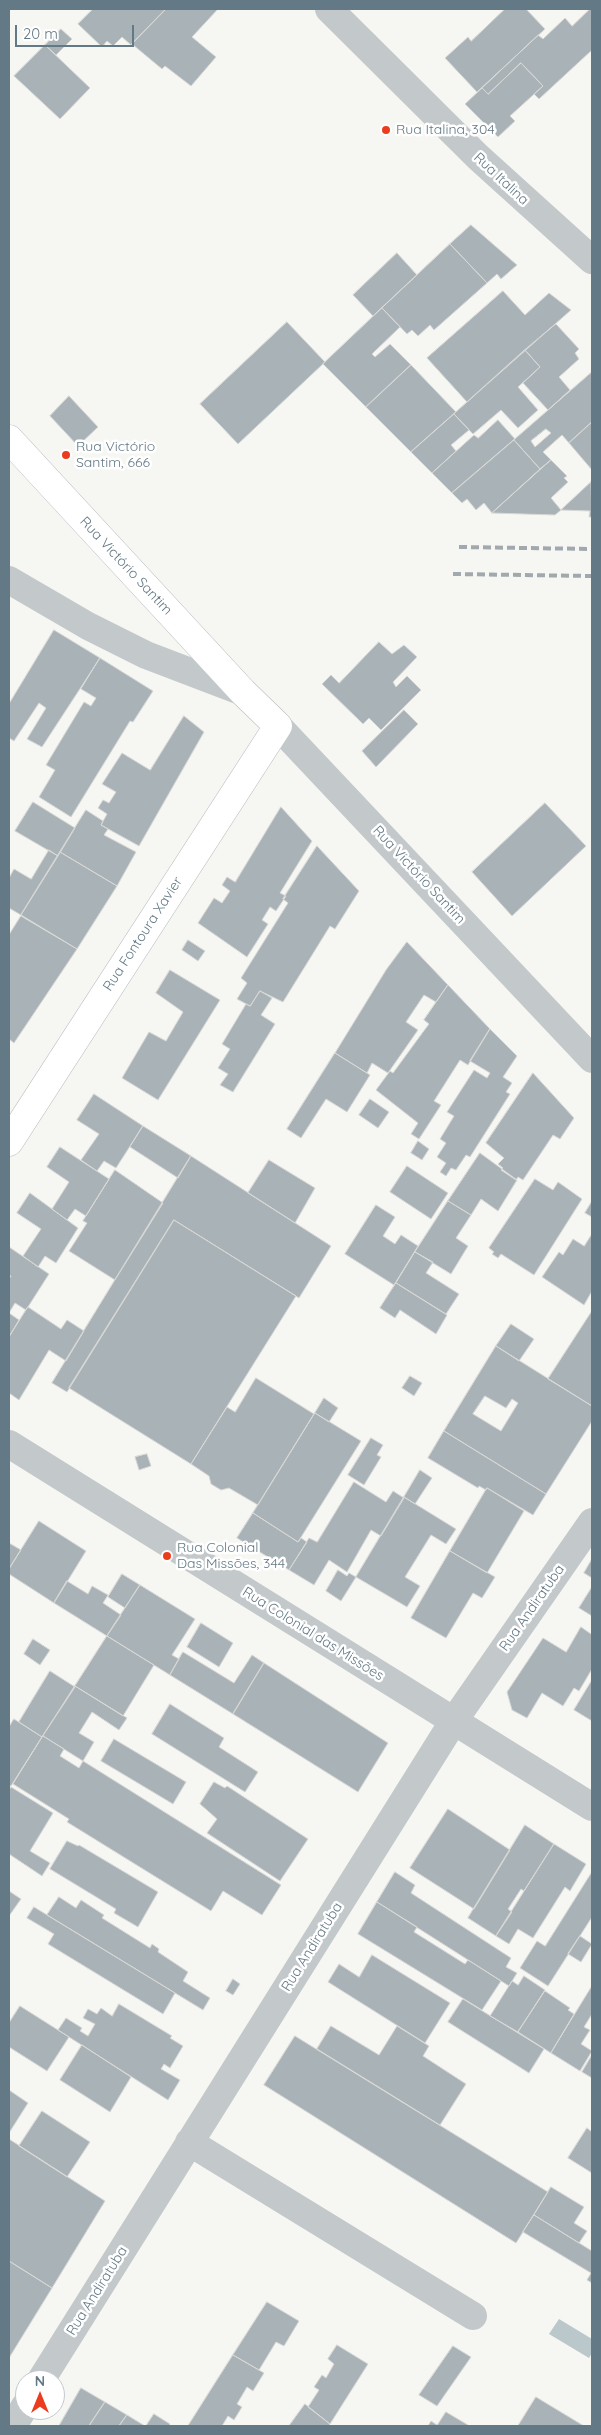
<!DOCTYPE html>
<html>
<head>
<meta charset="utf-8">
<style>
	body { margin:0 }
	#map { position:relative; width:601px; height:2435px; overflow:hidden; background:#f6f6f2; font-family:Quicksand,sans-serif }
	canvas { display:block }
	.frame { position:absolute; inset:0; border:10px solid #637985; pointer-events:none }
	.north { position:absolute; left:15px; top:2370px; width:50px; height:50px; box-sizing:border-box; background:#fff; border:1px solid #c1c9ce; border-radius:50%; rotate:0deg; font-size:14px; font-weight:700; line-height:20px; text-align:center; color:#637985 }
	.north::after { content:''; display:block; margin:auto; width:18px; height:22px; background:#eb3c1d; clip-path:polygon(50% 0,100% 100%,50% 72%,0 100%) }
	.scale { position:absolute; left:15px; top:25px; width:119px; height:22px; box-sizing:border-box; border:2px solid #637985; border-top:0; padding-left:6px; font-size:15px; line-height:18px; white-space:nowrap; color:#637985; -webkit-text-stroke:4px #fff; paint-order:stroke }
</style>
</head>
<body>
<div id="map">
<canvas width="601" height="2435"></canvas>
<div class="frame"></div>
<div class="north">N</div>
<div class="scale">20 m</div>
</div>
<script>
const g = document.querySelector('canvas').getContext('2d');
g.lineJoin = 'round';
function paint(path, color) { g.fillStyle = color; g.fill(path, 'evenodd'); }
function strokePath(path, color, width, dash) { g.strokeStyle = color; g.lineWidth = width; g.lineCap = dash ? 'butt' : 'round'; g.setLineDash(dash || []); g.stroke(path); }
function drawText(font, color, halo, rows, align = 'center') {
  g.font = font + ' Quicksand,sans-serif'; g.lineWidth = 5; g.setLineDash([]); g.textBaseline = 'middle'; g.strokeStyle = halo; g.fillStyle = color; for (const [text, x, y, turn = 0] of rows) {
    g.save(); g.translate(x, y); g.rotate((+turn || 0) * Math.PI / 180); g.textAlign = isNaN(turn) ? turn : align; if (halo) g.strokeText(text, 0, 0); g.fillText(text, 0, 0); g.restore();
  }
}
paint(new Path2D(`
	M559,2319L592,2339V2353L589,2358L549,2334Z`), '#bac8cc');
const building = new Path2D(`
	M93,9H166L131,45L122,37L113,46L107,41L102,47L78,24Z
	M166,9H218L192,37L216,57L191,86L165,66L162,69L132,44Z
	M505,9H526L545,29L477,92L445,58L468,37L471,41Z
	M590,9H592V50L539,99L534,94L543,86L521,63L488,94L482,88L538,35L543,39L565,18L572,26Z
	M61,29L72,39L56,55L45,45Z
	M45,45L90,88L60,119L14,76Z
	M521,63L543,86L510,116L515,121L498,137L465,104L482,88L488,94Z
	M471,225L517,265L501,279L497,274L487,283L450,244Z
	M450,244L487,283L434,330L430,325L418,336L412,330L407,334L382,308Z
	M397,253L417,275L373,316L353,295Z
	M503,291L525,315L549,293L571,310L467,402L427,358Z
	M382,308L400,327L372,354L375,357L390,344L411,365L366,407L323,364Z
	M287,322L325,362L238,444L200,404Z
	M556,324L579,349L575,353L579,359L559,377L570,390L548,410L523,383L540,367L525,350Z
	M525,350L540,367L518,387L538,410L518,428L501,410L473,434L454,414Z
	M411,365L456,412L411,452L366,407Z
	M592,372V422L569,443L562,435L543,452L551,460L540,469L514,440ZM546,429L551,433L535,447L531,441Z
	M69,396L98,427L78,446L50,416Z
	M454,414L469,430L451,445L456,451L432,473L411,452Z
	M498,420L515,439L452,493L432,473L474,435L478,438Z
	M592,422V470L569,443Z
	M514,440L540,469L492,513L484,503L476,510L467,499L462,503L452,493Z
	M551,460L567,476L564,478L568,482L551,498L561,510L555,515L492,513Z
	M591,482L592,517H589L590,511L561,510Z
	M54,630L100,658L42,747L27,739L46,708L39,703L14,741L9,738V704Z
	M379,642L392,654L404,645L417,657L393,682L396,687L407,676L421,690L381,730L369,718L363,724L322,684L331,675L339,683Z
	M100,658L153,691L133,722L130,721L71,817L39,797L55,770L46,765L84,702L91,706L96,698L81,689Z
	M404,710L418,724L376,767L362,751Z
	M184,716L204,732L139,846L101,825L107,814L98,808L103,800L109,803L116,792L102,784L122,753L150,770Z
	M33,802L75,828L58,856L15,831Z
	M545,803L586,846L512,916L472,872Z
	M281,807L312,841L280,893L286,896L276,911L270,907L262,920L268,924L247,957L198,923L214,898L222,903L230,891L222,885L227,877L235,882Z
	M86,810L103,821L101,825L108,829L104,835L136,852L117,886L60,852Z
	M317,846L359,891L335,929L330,926L283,1002L260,991L250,1006L237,999L247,983L241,978L288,903L283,899Z
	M49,850L58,856L21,915L9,908V878L14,869L31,879Z
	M60,852L117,886L77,949L21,915Z
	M21,916L77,949L14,1043L9,1039V935Z
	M188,940L205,951L198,961L182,950Z
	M407,942L448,985L436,1002L424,995L406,1022L418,1030L388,1073L372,1063L367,1073L335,1053L386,970Z
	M170,970L220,1000L158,1100L122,1078L149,1032L166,1041L183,1012L156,993Z
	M448,985L490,1029L468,1065L460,1060L434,1101L441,1105L419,1139L411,1134L418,1123L376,1090L390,1071L393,1073L423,1032L429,1024L424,1020Z
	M260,991L272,998L261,1015L275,1024L233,1092L220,1085L228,1074L218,1068L230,1049L222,1044L246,1004L250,1006Z
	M490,1029L517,1056L503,1077L512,1083L506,1092L510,1094L470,1157L466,1155L456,1170L451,1168L446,1176L440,1172L446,1163L437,1157L446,1143L440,1139L454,1116L447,1112L474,1070L487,1078L490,1073L470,1061Z
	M335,1053L370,1075L347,1112L326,1099L301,1138L287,1129Z
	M533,1073L574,1118L560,1139L553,1135L523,1180L518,1177L516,1180L501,1170L503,1168L498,1164L504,1158L486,1143Z
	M94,1094L143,1126L116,1168L104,1161L97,1171L81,1160L99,1134L77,1120Z
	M370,1099L389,1112L378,1128L359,1115Z
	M143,1126L191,1156L178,1178L130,1147Z
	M418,1141L429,1149L422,1160L411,1153Z
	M60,1147L109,1179L86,1216L75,1209L67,1220L52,1209L69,1182L47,1167Z
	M480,1153L517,1180L498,1211L481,1199L471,1215L448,1201Z
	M191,1156L331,1246L299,1298L174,1220L67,1392L52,1383Z
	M269,1160L315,1188L295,1223L248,1193Z
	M407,1166L448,1193L431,1219L390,1192Z
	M115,1170L163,1203L115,1280L69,1251L87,1223L83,1221Z
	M535,1179L553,1190L558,1182L582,1199L534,1275L501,1254L498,1258L492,1254L494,1252L489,1248Z
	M30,1193L78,1228L56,1263L45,1256L38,1267L23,1256L41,1229L17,1213Z
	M448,1201L471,1215L456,1238L468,1246L451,1274L415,1252Z
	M592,1201V1217L585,1213Z
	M376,1205L395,1217L383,1236L395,1244L401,1235L418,1246L394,1285L345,1254Z
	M174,1220L296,1296L191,1464L69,1388Z
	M592,1234V1291L584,1305L542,1277L559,1252L563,1255L573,1239L584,1246Z
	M9,1247L49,1274L26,1310L15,1303L9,1313V1279L11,1276L9,1275Z
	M415,1252L433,1262L426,1273L459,1294L446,1314L396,1283Z
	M396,1283L447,1315L436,1334L400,1310L395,1318L380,1308Z
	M28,1307L61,1329L67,1320L84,1331L66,1361L49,1350L19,1400L9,1393V1337Z
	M592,1311V1406L548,1379Z
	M9,1313L19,1320L9,1337Z
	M511,1324L534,1339L519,1361L496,1346Z
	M496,1346L592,1406V1421L546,1494L444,1431ZM485,1396L506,1408L512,1399L518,1403L501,1431L473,1414Z
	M410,1376L422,1383L414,1396L402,1388Z
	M256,1378L314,1414L258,1505L229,1488L221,1490L211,1484L209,1476L191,1464L227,1407L235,1412Z
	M324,1398L338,1408L329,1422L315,1413Z
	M315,1413L361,1441L298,1542L253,1513Z
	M444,1431L546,1494L533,1515L487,1488L486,1490L479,1486L478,1488L428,1458Z
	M371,1438L383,1445L377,1455L381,1457L364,1485L348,1475Z
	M147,1454L151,1466L139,1470L135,1457Z
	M420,1470L432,1478L415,1504L404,1497Z
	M354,1482L386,1502L393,1491L404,1498L381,1536L371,1530L347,1572L329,1560L314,1585L289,1570L309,1538L317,1542Z
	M487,1488L524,1511L487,1573L450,1551Z
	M404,1497L456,1529L446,1544L431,1535L405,1577L420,1586L407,1607L356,1577Z
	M253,1513L298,1542L301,1538L307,1542L289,1570L237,1538Z
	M39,1521L86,1551L54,1603L9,1574V1569Z
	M9,1543L21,1550L9,1569Z
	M450,1551L495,1577L482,1598L473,1593L446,1638L411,1618Z
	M592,1559V1578L584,1573Z
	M338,1570L347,1576L349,1573L356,1577L341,1601L326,1591Z
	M122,1574L140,1585L125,1608L108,1597Z
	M67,1581L88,1594L92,1586L108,1595L103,1603L121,1615L107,1636L54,1603Z
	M140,1585L195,1619L172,1655L179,1659L170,1675L107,1636Z
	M592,1587V1616L579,1608Z
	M201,1623L233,1643L219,1667L187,1647Z
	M581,1627L591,1634L592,1631V1669L579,1691L574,1688L563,1706L542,1693L527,1718L512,1710L507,1692L543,1638L566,1652Z
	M107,1636L154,1665L123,1716L75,1686Z
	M33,1639L50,1650L40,1665L24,1654Z
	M183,1652L234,1683L252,1655L264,1663L233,1714L170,1675Z
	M264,1663L388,1743L358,1792L233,1714Z
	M50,1671L75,1687L42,1737L19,1722Z
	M592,1680V1721L574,1710Z
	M75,1686L127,1718L119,1730L92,1712L79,1733L94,1742L83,1761L43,1736Z
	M170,1704L224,1738L219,1747L258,1772L245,1792L152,1734Z
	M14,1719L42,1737L11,1786L9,1785V1727Z
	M43,1736L64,1749L60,1756L79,1768L83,1761L281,1885L262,1915L223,1891L211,1911L67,1822L69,1819L13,1784Z
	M114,1739L186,1782L173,1804L101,1761Z
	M214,1782L225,1788L227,1786L308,1839L280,1881L207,1833L217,1819L200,1804Z
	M11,1787L53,1813L30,1851L50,1863L42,1876L9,1854V1791Z
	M448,1809L510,1850L474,1909L410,1868Z
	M525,1825L554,1844L524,1891L521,1889L508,1909L512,1912L496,1936L468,1918Z
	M67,1841L78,1846L79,1845L158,1892L138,1927L114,1913L116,1909L50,1869Z
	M554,1844L586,1864L570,1891L565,1887L533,1938L518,1929L509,1944L496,1936Z
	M395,1872L415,1885L411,1893L511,1958L506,1967L517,1973L509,1986L377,1902Z
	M592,1872V1917L548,1986L520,1968L537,1941L545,1946Z
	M9,1891L21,1899L9,1916Z
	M59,1897L76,1908L81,1900L104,1915L102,1918L150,1948L152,1944L159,1949L158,1952L188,1972L183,1981L210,1998L203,2010L47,1915Z
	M377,1902L417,1927L414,1932L465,1964L468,1960L501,1981L482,2010L358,1934Z
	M34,1907L175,1993L163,2014L48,1944L54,1934L27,1918Z
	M580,1936L592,1944L581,1962L568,1954Z
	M372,1955L450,2003L425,2043L328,1982L339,1964L359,1977Z
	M524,1976L545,1990L518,2032L490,2016L512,1981L518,1985Z
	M233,1979L240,1984L233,1995L226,1991Z
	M592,1986V2014L584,2027L590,2030L581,2044L592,2051L580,2071L551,2053Z
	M545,1991L570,2008L568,2010L574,2014L551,2053L518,2032Z
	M463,1999L544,2049L529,2073L448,2022Z
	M119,2004L172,2036L170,2038L183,2046L170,2068L164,2064L161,2069L180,2080L168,2100L58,2030L66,2018L82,2028L80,2031L88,2036L95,2024L83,2018L88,2009L97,2014L101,2008L112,2016Z
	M20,2006L69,2037L47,2071L9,2047V2023Z
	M331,2026L379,2055L397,2026L429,2046L423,2056L466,2084L440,2125L317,2049Z
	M295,2036L548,2192L516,2243L264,2085Z
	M82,2045L131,2077L110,2112L60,2080Z
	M592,2055V2078L582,2072Z
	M9,2090L28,2103L9,2133Z
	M42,2111L90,2142L67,2177L19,2146Z
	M587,2128L592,2132V2173L568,2158Z
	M9,2139L105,2201L52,2288L9,2261Z
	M551,2187L584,2207L574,2223L587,2231L579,2243L534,2215Z
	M534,2215L592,2251V2283L587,2280L591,2273L523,2232Z
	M9,2261L52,2288L9,2358Z
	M267,2302L299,2321L284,2346L276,2342L259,2370L233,2355Z
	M337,2345L368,2364L330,2424L308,2407L319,2390L314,2387L322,2375L326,2378L334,2364L328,2359Z
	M453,2346L471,2357L437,2406L419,2395Z
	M233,2355L264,2373L253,2391L247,2387L237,2404L242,2407L234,2420L228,2416L222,2426H188Z
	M81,2388L105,2402L89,2426H59Z
	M536,2397L584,2426H518Z
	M105,2402L127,2415L119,2426H89Z
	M305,2404L330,2424L328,2426H289Z
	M446,2412L468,2425L467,2426H428L431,2421L437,2425Z
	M154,2414L170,2424L169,2426H146Z
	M127,2415L145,2426H119Z`);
paint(building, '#a9b3b7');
strokePath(building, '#d7d7d5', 1);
const major = new Path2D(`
	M9,439L243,692L278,726L9,1142`);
strokePath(major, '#b6bbbe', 29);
strokePath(new Path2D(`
	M329,9L478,157L592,260
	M9,580L88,626L146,655L243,692
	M278,726L592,1059
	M9,1444L592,1807
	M189,2142L473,2316
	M41,2380L453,1722L592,1522
	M13,2426L25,2406`), '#c3c8ca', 28);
strokePath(major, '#fff', 28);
strokePath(new Path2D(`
	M459,547L592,549
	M453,574L592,576`), '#a1a9ae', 4, [8, 4]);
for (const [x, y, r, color] of [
	[386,130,5,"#eb3c1d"],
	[66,455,5,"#eb3c1d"],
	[167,1556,5,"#eb3c1d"]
]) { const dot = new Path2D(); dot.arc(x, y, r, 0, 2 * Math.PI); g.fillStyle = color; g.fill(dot); strokePath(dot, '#fff', 2); }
drawText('14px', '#637985', '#fff', [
	["Rua Italina, 304",396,130],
	["Rua Victório",76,447],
	["Santim, 666",76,463],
	["Rua Colonial",177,1548],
	["Das Missões, 344",177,1564]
], 'left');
drawText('14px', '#637985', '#fff', [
	["Rua Italina",501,179,43],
	["Rua Victório Santim",126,566,47],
	["Rua Victório Santim",419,875,47],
	["Rua Fontoura Xavier",143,934,-57],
	["Rua Andiratuba",532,1608,-55],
	["Rua Colonial das Missões",313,1634,32],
	["Rua Andiratuba",312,1947,-58],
	["Rua Andiratuba",97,2291,-58]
]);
</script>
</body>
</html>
